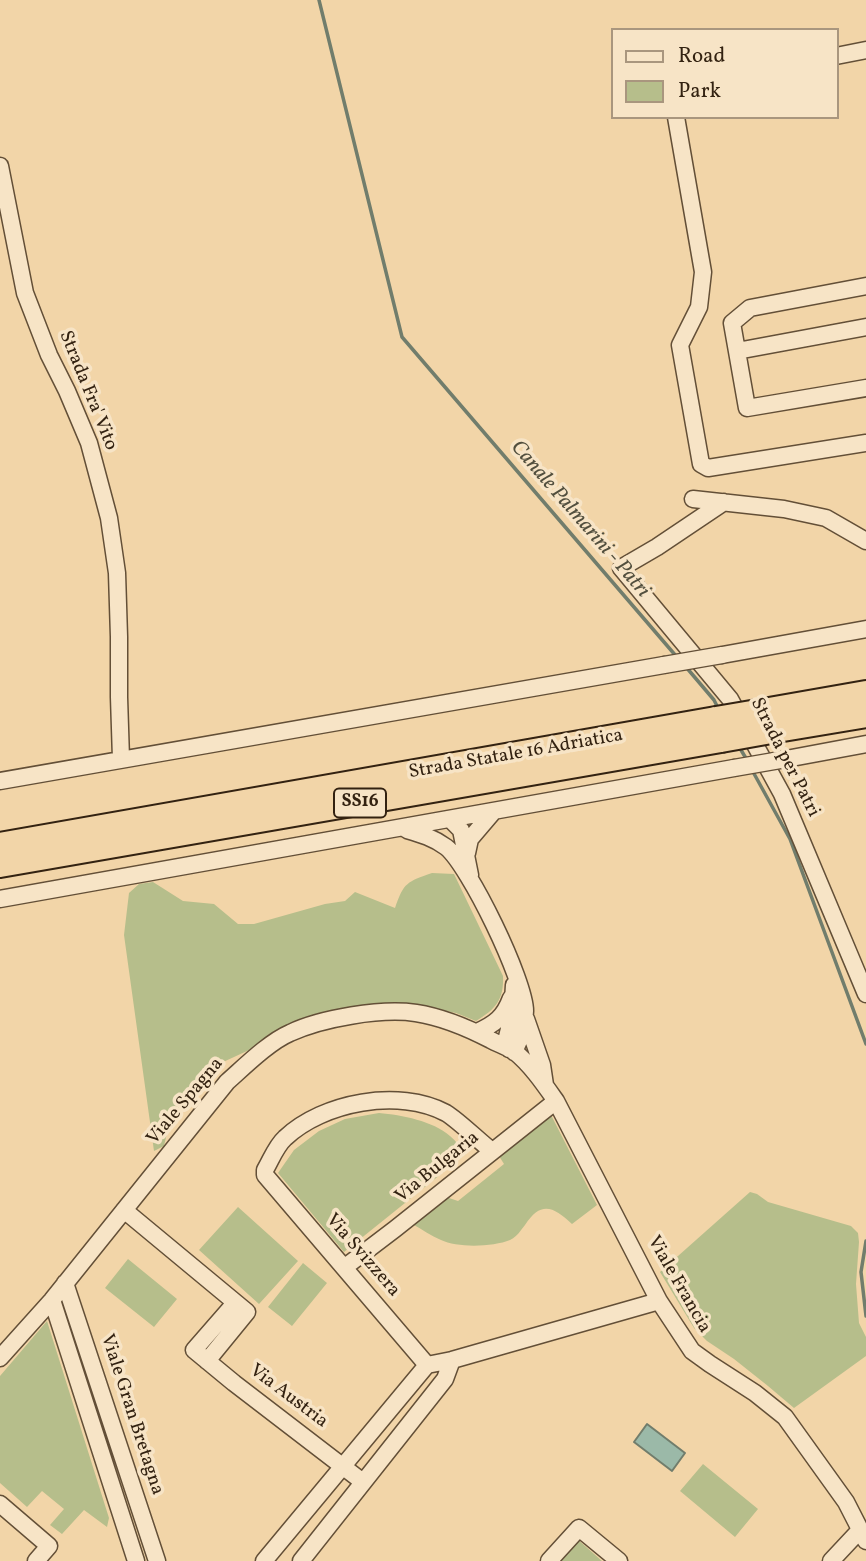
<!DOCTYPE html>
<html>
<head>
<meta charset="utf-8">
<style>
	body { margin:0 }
	#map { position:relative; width:866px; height:1561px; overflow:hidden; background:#f2d5a8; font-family:Vollkorn,serif }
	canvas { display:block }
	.legend { position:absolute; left:611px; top:28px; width:228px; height:91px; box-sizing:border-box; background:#f7e4c6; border:2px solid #a9967e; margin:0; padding:9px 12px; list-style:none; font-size:21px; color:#321 }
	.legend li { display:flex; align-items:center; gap:14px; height:35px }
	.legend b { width:35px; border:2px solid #a9967e }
</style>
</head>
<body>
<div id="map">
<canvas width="866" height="1561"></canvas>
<ul class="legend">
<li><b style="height:9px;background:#f7e4c6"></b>Road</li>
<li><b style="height:19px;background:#b6be8b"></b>Park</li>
</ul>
</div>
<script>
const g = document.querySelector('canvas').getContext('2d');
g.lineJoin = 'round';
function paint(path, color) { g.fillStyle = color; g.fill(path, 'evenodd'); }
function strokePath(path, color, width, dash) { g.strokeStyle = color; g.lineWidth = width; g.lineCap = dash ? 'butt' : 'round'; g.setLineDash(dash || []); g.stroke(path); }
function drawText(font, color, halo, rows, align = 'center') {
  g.font = font + ' Vollkorn,serif'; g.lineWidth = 7; g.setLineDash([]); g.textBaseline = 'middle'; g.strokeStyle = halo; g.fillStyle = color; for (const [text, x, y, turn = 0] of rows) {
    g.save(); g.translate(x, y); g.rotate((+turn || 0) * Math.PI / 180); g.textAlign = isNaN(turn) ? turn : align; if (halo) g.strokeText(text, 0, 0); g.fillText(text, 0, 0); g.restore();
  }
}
paint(new Path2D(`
	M432,873L454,874L503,976C504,999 496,1009 476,1021L456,1013L420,1006H365L340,1009L304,1018L247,1051L221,1063L212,1079L194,1092L171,1116L164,1146L154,1151L124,935L129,893L139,884L153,882L183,901L214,904L238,924H254L325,904L345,901L355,892L395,908C404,882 407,882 432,873Z
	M379,1113C402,1115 433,1121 450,1136C456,1141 461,1148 466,1154L344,1252L278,1173L294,1150L319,1131L345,1119Z
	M550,1113L597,1205L572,1224C554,1207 541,1200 525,1225C520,1231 518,1236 510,1240C493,1247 457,1248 441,1240C431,1236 422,1229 412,1224L446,1197L458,1201L504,1164L499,1156Z
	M750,1192L757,1194L768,1202L851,1226L858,1233L859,1242L856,1284L859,1323L866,1337V1356L794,1408L768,1386L734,1359L707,1341L694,1328L660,1272Z
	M238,1207L298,1261L259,1304L199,1250Z
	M128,1259L177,1299L154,1327L105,1288Z
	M303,1263L327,1283L292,1326L268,1307Z
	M47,1321L109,1518L107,1527L84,1510L62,1534L50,1525L64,1509L42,1491L27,1507L0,1483V1376Z
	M703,1464L758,1509L735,1537L680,1491Z
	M576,1538L602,1561H556Z`), '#b6be8b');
const water = new Path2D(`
	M647,1424L685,1453L672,1471L634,1442Z`);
paint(water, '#9bb9a8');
strokePath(water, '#717d6c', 2);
strokePath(new Path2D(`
	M319,0L402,337L676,656
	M686,667L714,700L718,708
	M738,745L747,760
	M752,770L790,839L866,1044
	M866,1241L861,1272L866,1316`), '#717d6c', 3.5);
const minor = new Path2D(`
	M836,56L866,50
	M676,117L703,272L699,307L680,345L701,464L708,468L866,443
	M0,166L25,293L49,355L67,391L89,443L109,518L117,573L119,637V697L121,759
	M866,286L750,308L732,323L747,408L866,388
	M737,351L866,327
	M693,499L784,509L826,518L866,541
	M724,502L657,547L621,568L730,699L782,794L866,994
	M722,655L866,629
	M786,759L866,744
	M0,781L664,665
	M450,819L461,830L470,875
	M407,830C421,834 434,838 446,847C469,865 525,981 525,1011C525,1026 521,1038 514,1052
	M467,853L470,839L493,812
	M0,899L734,768
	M526,1019L542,1065L545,1085
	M477,1032C495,1024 504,1017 511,998
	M509,1049L507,1037L512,1016L514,985
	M124,1210L247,1312L207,1361
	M345,1267L395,1229L556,1101
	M65,1283L157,1561
	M52,1300L136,1561
	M235,1303L194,1350L234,1383L363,1482
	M0,1358L52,1300L227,1082C244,1067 269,1042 290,1033C322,1018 381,1008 416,1013C442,1017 468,1028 491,1040C498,1044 508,1047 515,1052C531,1065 544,1084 556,1101L659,1301L692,1351L710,1364L755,1393L785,1417L846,1502L866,1541
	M427,1365L265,1175V1170C271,1160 276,1146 285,1138C323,1102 399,1088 446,1113C459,1121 479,1141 492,1151
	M0,1504L49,1546L36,1561
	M264,1561L427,1365L452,1360L659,1301
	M301,1561L445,1379L452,1360
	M549,1561L579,1528L619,1561
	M831,1561L860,1530`);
const highway = new Path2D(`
	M769,710L866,693
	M777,730L866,715
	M0,845L716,719
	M0,865L721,740`);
strokePath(minor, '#634f37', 19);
strokePath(highway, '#321', 28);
strokePath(minor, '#f7e4c6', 16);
strokePath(highway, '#f2d5a8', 24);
const minorBridge = new Path2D(`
	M664,665L722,655
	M734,768L786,759`);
const highwayBridge = new Path2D(`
	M716,719L769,710
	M721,740L777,730`);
strokePath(minorBridge, '#634f37', 19, []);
strokePath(highwayBridge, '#321', 28, []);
strokePath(minorBridge, '#f7e4c6', 16);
strokePath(highwayBridge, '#f2d5a8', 24);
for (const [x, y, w] of [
	[360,803,52]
]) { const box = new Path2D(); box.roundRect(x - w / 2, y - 14.5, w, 29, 5); g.fillStyle = '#f7e4c6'; g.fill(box); strokePath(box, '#321', 2); }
drawText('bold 18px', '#321', null, [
	["SS16",360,803]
]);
drawText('19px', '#321', '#f7e4c6', [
	["Strada Fra' Vito",87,391,68],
	["Strada Statale 16 Adriatica",516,755,-10],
	["Strada per Patri",784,758,63],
	["Viale Spagna",186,1102,-50],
	["Via Bulgaria",438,1168,-39],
	["Via Svizzera",362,1256,49],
	["Viale Francia",678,1285,60],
	["Via Austria",288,1397,37],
	["Viale Gran Bretagna",131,1415,72]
]);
drawText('italic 21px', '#524f3e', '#f7e4c6', [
	["Canale Palmarini - Patri",579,520,49]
]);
</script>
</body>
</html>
